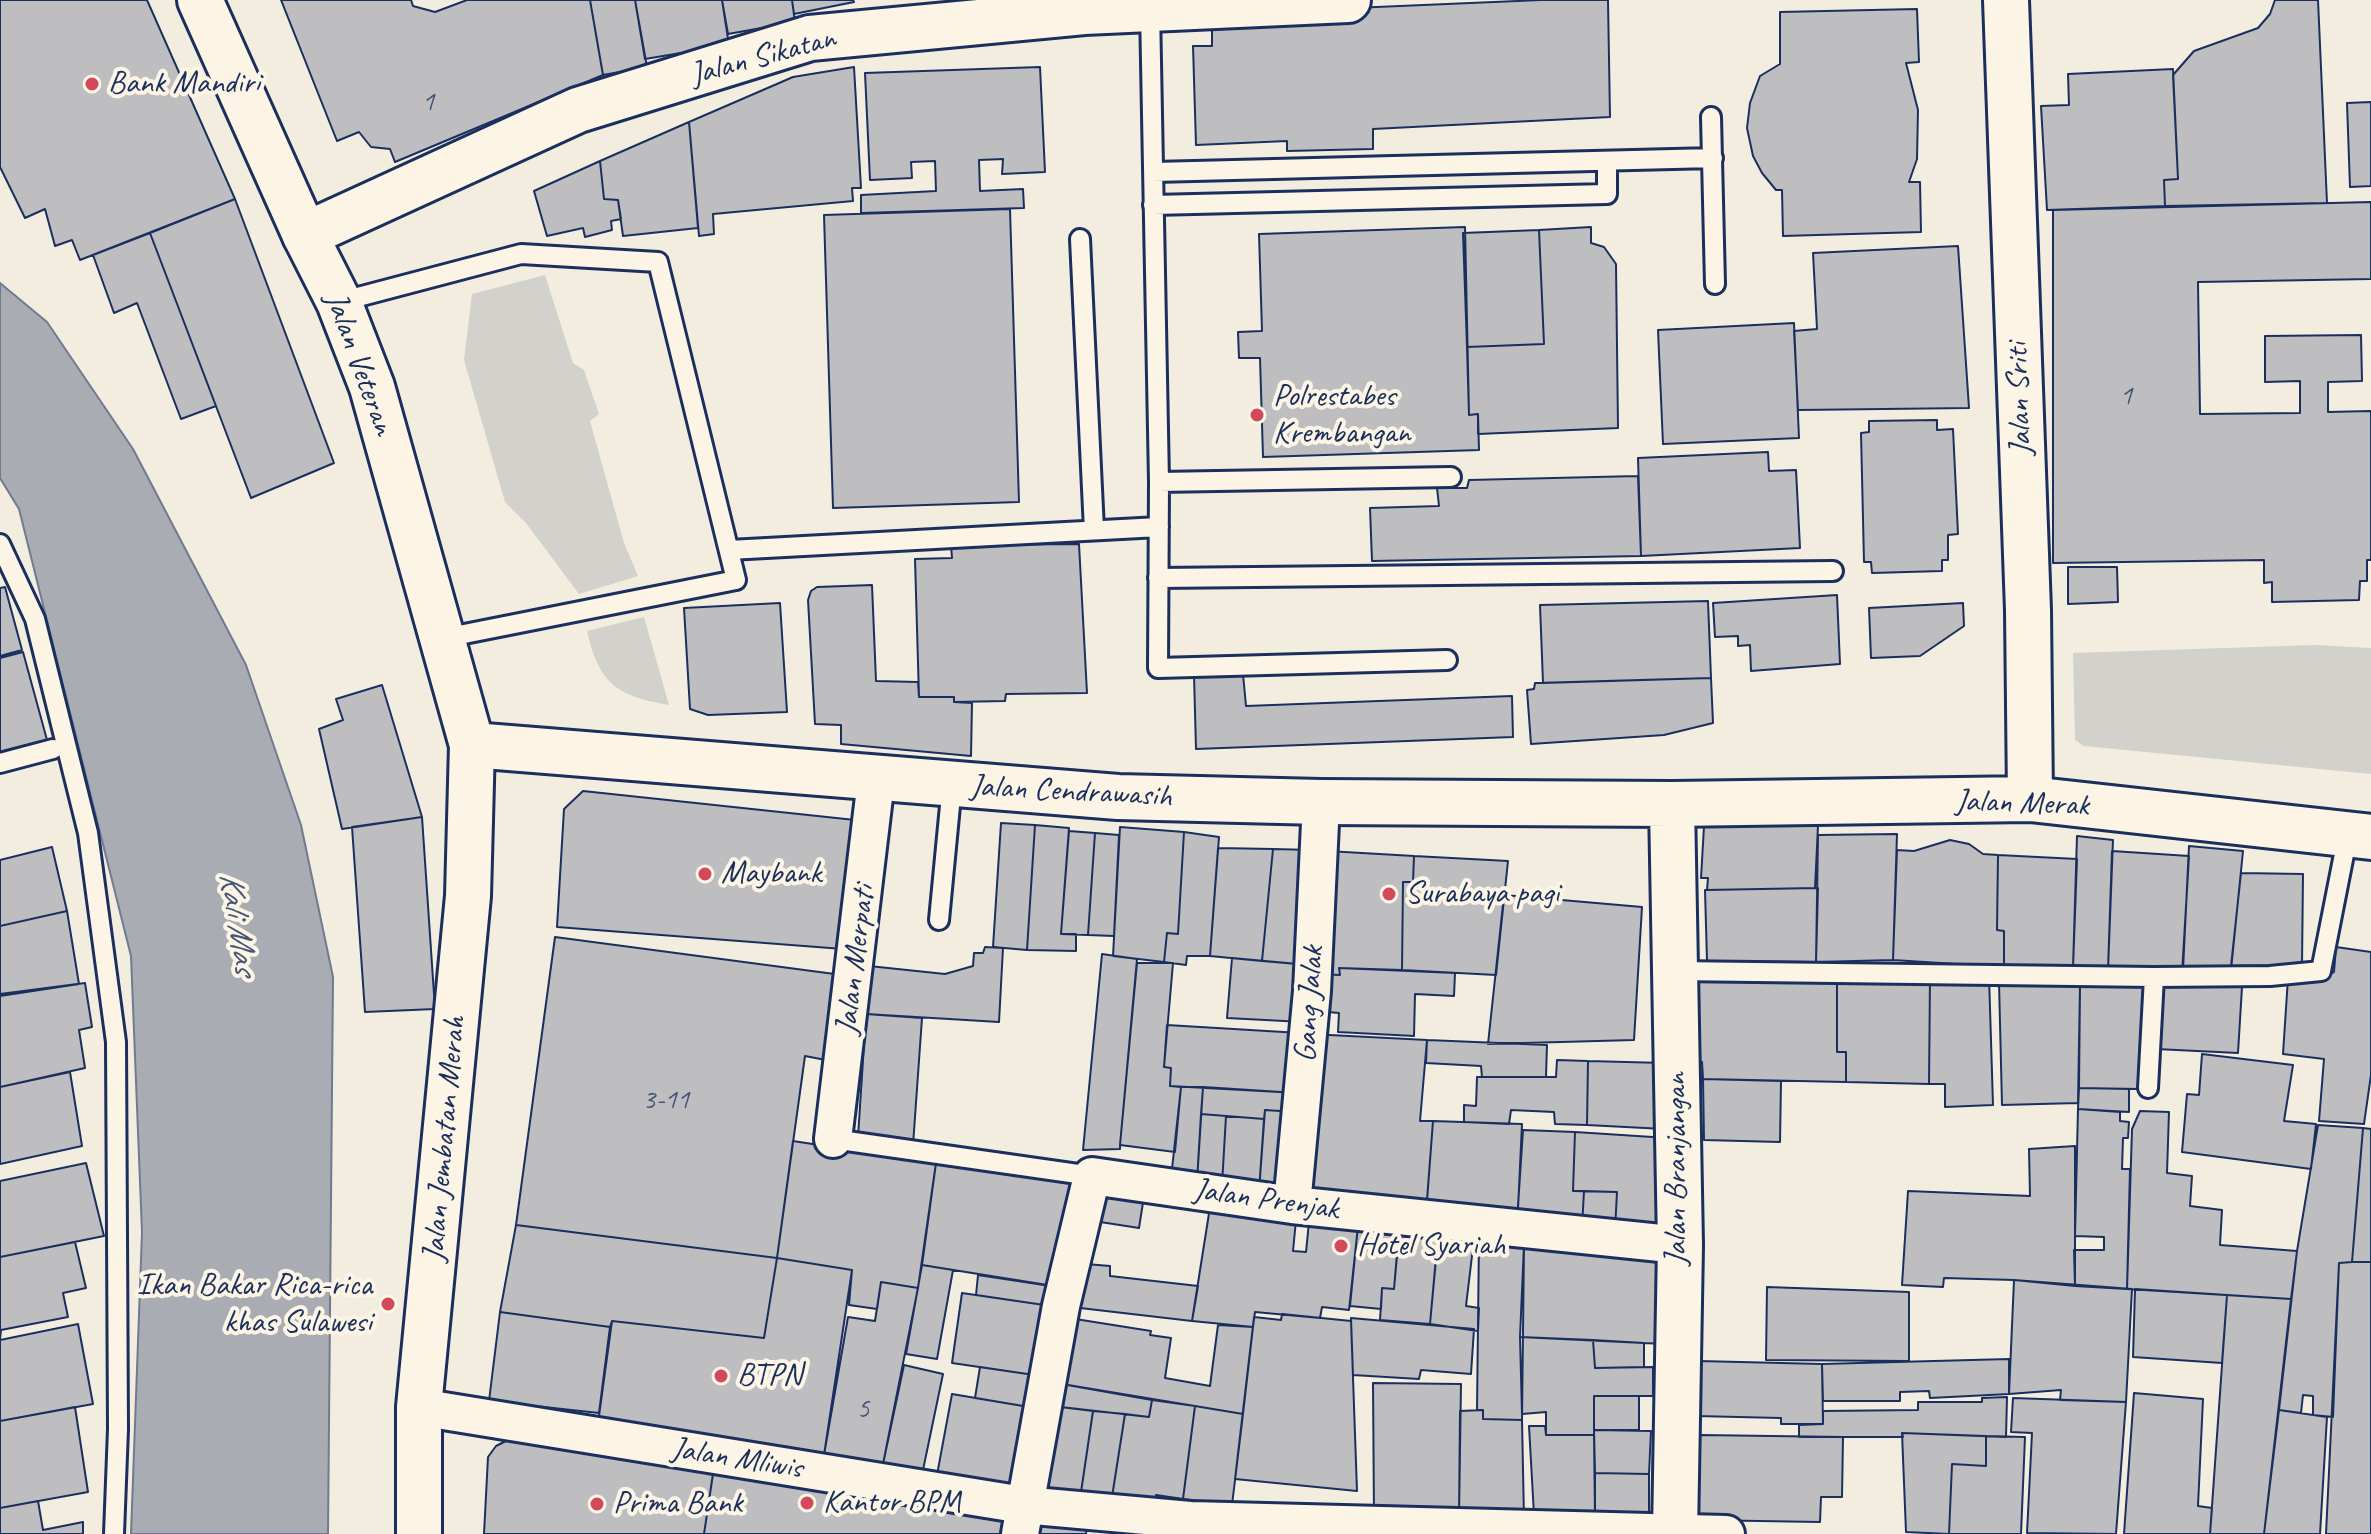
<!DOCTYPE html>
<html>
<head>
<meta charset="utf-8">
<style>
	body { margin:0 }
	canvas { display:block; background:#f3ede0 }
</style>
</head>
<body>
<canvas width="2371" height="1534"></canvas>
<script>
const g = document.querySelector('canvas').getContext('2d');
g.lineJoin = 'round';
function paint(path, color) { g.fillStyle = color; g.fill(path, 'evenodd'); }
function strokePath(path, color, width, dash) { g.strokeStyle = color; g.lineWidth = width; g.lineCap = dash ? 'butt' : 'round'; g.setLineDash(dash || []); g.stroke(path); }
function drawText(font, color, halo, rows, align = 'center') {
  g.font = font + ' Caveat,sans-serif'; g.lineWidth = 8; g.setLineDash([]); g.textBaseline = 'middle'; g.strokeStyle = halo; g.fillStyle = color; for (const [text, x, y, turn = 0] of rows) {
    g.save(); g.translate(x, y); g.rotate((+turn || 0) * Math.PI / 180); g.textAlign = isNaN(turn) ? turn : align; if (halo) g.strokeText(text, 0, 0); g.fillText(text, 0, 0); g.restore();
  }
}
paint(new Path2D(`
	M545,275L573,363L584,370L599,414L590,421L624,543L638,576L579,594L526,523L505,502L464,360L472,294Z
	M644,617L669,705C617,696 599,684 587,631Z
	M2315,645L2371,648V774L2084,746L2075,740L2073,653Z`), '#d3d1cc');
const water = new Path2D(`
	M0,283L47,322L133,449L246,665L301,825L333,977L328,1534H131L142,1232L131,956L19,509L0,478Z`);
paint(water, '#a9acb3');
strokePath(water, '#707a91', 2);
const building = new Path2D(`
	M0,0H147L235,199L80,260L72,240L55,246L45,209L25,218L0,167Z
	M281,0H411L413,6L435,12L467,0H590L603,75L395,162L390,149L371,147L359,132L337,141Z
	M590,0H635L647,67L603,75Z
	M635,0H722L729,45L645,59Z
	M722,0H792L795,22L728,34Z
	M792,0H853L854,2L794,14Z
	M1541,0H1608L1610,117L1373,129V149L1287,151V141L1196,145L1193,46H1212V14Z
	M2275,0H2318L2327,203L2165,206L2164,180L2178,179L2173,75L2194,51L2258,28L2270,14Z
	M1917,9L1919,62L1906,63L1918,110L1917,159L1909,182H1920L1921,232L1783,236L1782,190H1776L1762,173L1753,156L1747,128L1750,103L1760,76L1780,64V12Z
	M854,67L861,188H852L853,201L713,214L714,234L699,236L689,122L793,77Z
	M1040,67L1045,172L1002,174L1003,159L979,160L980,191L1023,189L1024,208L861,213V195L936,191L935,161L911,162L912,178L870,180L865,73Z
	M2173,69L2178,179L2164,180L2165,206L2047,210L2041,106L2069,105L2068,74Z
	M2371,102V186L2350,187L2347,103Z
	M689,122L698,228L623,236L618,200L604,199L600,161Z
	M600,161L604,199L618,200L621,219L611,221L612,230L585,237L583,228L547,236L534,191Z
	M235,199L334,463L251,498L150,233Z
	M2371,202V279L2198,282L2200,414L2300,413V381L2265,382V336L2361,335L2362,381L2328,382V412L2371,411V560H2367V581H2360L2359,600L2272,602V582L2264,583V560L2053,563V210Z
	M1010,209L1019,502L833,508L824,215Z
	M1465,227L1469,415L1478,414L1479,450L1263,457L1260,358H1239L1238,332L1262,331L1259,234Z
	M1591,227V243L1604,247L1616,264L1618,428L1478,434V414L1469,415L1467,347L1544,344L1539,230Z
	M1539,230L1544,344L1467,347L1463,233Z
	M150,233L216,406L181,419L137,303L114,313L93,255Z
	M1958,246L1969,408L1798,410L1794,331L1817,329L1813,253Z
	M1794,323L1799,438L1663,444L1658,330Z
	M1937,420V430L1953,429L1958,534L1948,535V560H1942V571L1872,573L1871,562H1864L1861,433L1869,432V421Z
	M1768,452L1769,471L1796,470L1800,548L1641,556L1638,458Z
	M1638,476L1641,556L1372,561L1370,508L1439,506L1437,488H1467L1469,480Z
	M1079,544L1087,693L1006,694L1005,701L954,702V697H919L915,559L952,558L951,545Z
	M2068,567H2117L2118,602L2068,604Z
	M872,585L876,681L918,682L919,697H954V702L972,703L971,756L841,744V725L815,724L808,600L811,591L817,587Z
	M5,587L22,650L0,656V588Z
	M1837,595L1840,664L1751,671L1750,645L1738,646V636L1715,637L1713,603Z
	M1708,601L1711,678L1543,683L1540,605Z
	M780,603L787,712L708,715L690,709L684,608Z
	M1963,603L1964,626L1920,656L1871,658L1869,608Z
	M23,652L47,740L0,752V658Z
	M1243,674L1246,706L1512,696L1513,737L1196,749L1194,675Z
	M1711,678L1713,723L1664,735L1531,744L1527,690L1534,689L1535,683Z
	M382,685L422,817L342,829L319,729L343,720L336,699Z
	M583,791L855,820L843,949L557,927L564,809Z
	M1705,809L1818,826L1815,888L1707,890L1708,878H1701Z
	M422,817L435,1009L365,1012L352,827Z
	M1001,823L1035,825L1027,950L993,947Z
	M1035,825L1069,828L1061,934H1076V951L1027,950Z
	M1120,827L1184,832L1178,934L1167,933L1164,962L1113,956Z
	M1069,831L1095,833L1088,935L1061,934Z
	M1184,832L1219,837L1210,956H1187L1186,965L1164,962L1167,933L1178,934Z
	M1095,833L1119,835L1114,936L1088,935Z
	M1897,834L1893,960L1816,962L1818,835Z
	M2077,836L2113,840L2108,970L2073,968Z
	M1950,840L1969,844L1983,854L1998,855L1997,930L2004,931V967L1893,960L1897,850L1914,851Z
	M2189,846L2243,851L2231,970H2183Z
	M52,847L67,911L0,926V860Z
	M1218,848L1273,849L1262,961L1210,956Z
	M1273,849L1312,850L1309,965L1262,961Z
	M1327,851L1414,856L1413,882H1403L1402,970L1339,968L1340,975L1316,974Z
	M2112,851L2189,856L2182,974L2108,970Z
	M1998,855L2077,859L2073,968L2004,967V931L1997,930Z
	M1414,856L1508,861L1496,975L1402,970L1403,882H1413Z
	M2241,873L2303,874L2302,965L2231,966Z
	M1818,888L1816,962L1707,961L1705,890Z
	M1504,895L1642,907L1634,1040L1488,1044Z
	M67,911L79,984L0,996V926Z
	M555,937L842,975L831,1061L805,1056L777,1258L516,1225Z
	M985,947L1003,948L999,1022L866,1014L869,966L945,974L973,966L974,953H983Z
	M2336,947L2371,952V1075L2364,1124L2319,1121L2324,1059L2283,1054L2288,978L2326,977L2334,972Z
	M1102,954L1137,959L1120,1145V1149L1083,1150Z
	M1232,958L1309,965L1303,1022L1227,1018Z
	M1137,963H1173L1164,1067L1171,1068L1170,1086L1181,1087L1175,1152L1120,1145Z
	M1339,968L1455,973L1454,996L1415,994L1414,1036L1338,1032L1339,1013L1317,1011L1319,974L1340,975Z
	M1989,976L1993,1105L1945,1107V1084H1929L1930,977Z
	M1697,977L1837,978V1052H1846V1082L1703,1079L1702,1062L1697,1061Z
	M1930,977L1929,1084L1846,1082V1052H1837V978Z
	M2145,981L2139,1089L2079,1088L2080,985Z
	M1999,982L2080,985L2078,1103L2002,1105Z
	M2160,982L2242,987L2238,1053L2156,1049Z
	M85,983L92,1027L79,1030L85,1068L0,1087V994Z
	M866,1014L922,1018L913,1145L858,1137Z
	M1167,1025L1300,1033L1297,1093L1170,1086L1171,1068L1164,1067Z
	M1310,1034L1427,1040L1420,1121H1433L1426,1213L1300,1199Z
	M1427,1040L1547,1045L1546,1077H1482L1481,1066L1426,1063Z
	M2202,1054L2293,1065L2284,1121L2316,1124L2311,1169L2182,1152L2187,1094L2199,1095Z
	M1557,1060L1588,1061L1587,1125L1555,1124L1554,1112L1511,1110L1509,1124L1464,1122V1105L1476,1106L1477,1077H1556Z
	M1588,1061L1664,1063V1129L1587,1125Z
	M70,1072L82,1146L0,1164V1087Z
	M1703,1079L1781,1081L1780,1142L1704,1140Z
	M1181,1087H1203L1197,1181L1171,1178Z
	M1203,1087L1297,1093L1295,1112L1265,1110L1264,1119L1201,1114Z
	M2079,1088L2129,1089V1112L2078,1109Z
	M2078,1109L2120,1112V1121L2129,1122L2128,1138H2123L2122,1169H2130L2127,1289L2075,1286L2074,1250H2104V1237L2075,1236Z
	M1265,1110L1295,1112L1289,1194L1259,1191Z
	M2140,1111L2169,1112L2167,1173L2192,1176L2190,1206L2222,1210L2220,1245L2297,1251L2291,1299L2127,1289L2132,1129Z
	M1201,1114L1226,1116L1222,1185L1197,1181Z
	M1226,1116L1264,1119L1259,1191L1222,1185Z
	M1433,1121L1522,1124L1518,1209L1427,1201Z
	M2318,1125L2363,1128L2352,1262L2339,1263L2333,1417L2313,1415V1396L2303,1395L2301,1413L2279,1410L2297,1251Z
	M2363,1128L2371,1129V1262H2352Z
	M1523,1130L1575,1132L1573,1191H1584L1582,1227L1517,1221Z
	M1575,1132L1668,1138L1667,1232L1615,1230L1617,1192L1573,1191Z
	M793,1141L936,1163L918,1288L881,1282L877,1309L849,1305L852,1270L777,1258Z
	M2075,1146V1286L2014,1280L1944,1278L1943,1287L1902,1285L1908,1191L2030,1196L2029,1149Z
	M86,1163L104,1236L0,1257V1181Z
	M936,1163L1081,1182L1060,1287L922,1265Z
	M1098,1189L1144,1196L1139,1228L1094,1221Z
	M1584,1191L1617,1192L1615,1230L1582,1227Z
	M1210,1207L1296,1220L1293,1251L1306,1252L1309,1222L1358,1226L1349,1310L1322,1307L1320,1318L1255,1312L1253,1327L1192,1321Z
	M1400,1223L1439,1227L1430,1324L1380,1320L1382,1288L1394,1289Z
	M516,1225L777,1258L764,1338L612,1321L610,1327L500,1312Z
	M1358,1226L1399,1230L1394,1289L1382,1288L1381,1309L1350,1306Z
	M1438,1235L1474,1239L1466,1306L1479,1308L1478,1331L1430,1324Z
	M1479,1238L1524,1244L1522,1420L1483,1419V1410H1477Z
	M75,1242L86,1288L63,1293L68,1317L1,1330L0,1340V1257Z
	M1524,1244L1656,1254L1664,1344L1520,1337Z
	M777,1258L852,1270L824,1455L598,1423L612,1321L764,1338Z
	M2352,1262H2371V1534H2326L2339,1263Z
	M1086,1264L1110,1266V1276L1198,1286L1192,1321L1080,1308Z
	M922,1265L953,1270L937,1359L906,1354Z
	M978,1275L1057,1287L1051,1306L976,1295Z
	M2014,1280L2132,1289L2126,1402L2060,1400L2061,1390L2009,1394Z
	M881,1282L918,1288L883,1464L824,1455L848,1317L875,1321Z
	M1767,1287L1909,1292V1361L1766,1360Z
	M2135,1289L2227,1295L2222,1363L2133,1357Z
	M962,1293L1051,1306L1041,1376L952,1363Z
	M2227,1295L2291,1299L2264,1534H2210Z
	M500,1312L610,1327L599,1413L489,1401Z
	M1282,1314L1351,1321L1357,1491L1235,1479L1254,1317L1281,1320Z
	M1069,1318L1151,1331L1150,1335L1171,1338L1165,1378L1210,1386L1218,1325L1253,1327L1243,1414L1056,1383Z
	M1351,1318L1474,1329L1471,1374L1421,1370L1419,1379L1353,1375Z
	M78,1324L93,1404L0,1421V1340Z
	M1520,1337L1593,1340L1595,1368L1653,1367V1396H1594V1435H1546V1412L1522,1414Z
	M1593,1340L1644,1343V1367L1595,1368Z
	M2009,1359V1394L1930,1398L1929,1391L1900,1392V1401H1823L1822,1364Z
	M1699,1361L1822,1364L1823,1424H1781V1418L1696,1416Z
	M904,1365L943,1374L923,1470L883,1464Z
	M980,1367L1041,1376L1035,1408L975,1398Z
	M1056,1383L1152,1400L1149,1417L1052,1406Z
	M1373,1383L1461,1384L1459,1516L1374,1517Z
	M2134,1393L2203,1399L2198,1506L2212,1508L2210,1534H2124Z
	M952,1394L1035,1408L1020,1489L937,1475Z
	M1594,1396H1639V1430H1594Z
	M2007,1397L2006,1437L1902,1433L1903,1437H1799V1425L1823,1424V1411L1918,1410V1402H1982V1398Z
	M2013,1398L2126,1402L2116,1534L2027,1533L2032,1433L2011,1432Z
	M1152,1400L1195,1406L1183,1499L1156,1495L1155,1505L1112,1497L1125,1414L1149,1417Z
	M1052,1406L1093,1411L1080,1499L1037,1493Z
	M1195,1406L1243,1414L1232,1505L1183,1499Z
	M75,1407L88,1492L0,1508V1421Z
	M1483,1410V1419L1522,1420L1524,1519L1459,1516L1460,1411Z
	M2279,1410L2327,1417L2320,1534H2264Z
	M1093,1411L1125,1414L1112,1497L1080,1499Z
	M1529,1426H1545L1546,1435H1594L1595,1518L1534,1515Z
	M1594,1430L1651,1431L1649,1474L1595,1473Z
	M1902,1433L1986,1436V1466L1952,1464L1949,1534L1906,1532Z
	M1700,1435L1843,1437L1842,1497H1821L1820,1522L1698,1520Z
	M1986,1436L2025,1437L2021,1534H1949L1952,1464L1986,1466Z
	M508,1440L713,1474L704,1534H484L488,1457L496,1446Z
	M714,1467L1013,1519L1011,1534H704Z
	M1595,1473L1649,1474V1519L1595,1518Z
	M38,1501L43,1530L83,1522V1534H0V1508Z
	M1029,1520L1087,1524L1086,1534H1027Z`);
paint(building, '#bebec0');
strokePath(building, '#1b2f5e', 2);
const lane = new Path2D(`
	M1150,9L1159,482L1158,668L1447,660
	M1711,117L1715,284
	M1154,172L1713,158
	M1153,205L1607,194V161
	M1080,239L1094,530
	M339,302L521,254L658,262L736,580L444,638
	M1159,482L1451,477
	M0,544L35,619L88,833L116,1042L118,1429L114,1534
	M729,550L1159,527
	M1158,578L1833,571
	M0,763L53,749
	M939,920L952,785
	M1675,971L2154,977
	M2148,1088L2154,977L2270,976L2321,971L2348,834
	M833,1139L1092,1176`);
const street = new Path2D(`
	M833,1139L876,780
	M1292,1205L1312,991L1321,802
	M419,1407L1023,1505L1190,1520L1726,1534
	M1020,1534L1061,1306L1092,1176L1292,1205L1680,1245`);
const secondary = new Path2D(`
	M2006,0L2028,610L2030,799
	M305,235L578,110L810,38L1084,12L1348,0
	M472,745L1118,797L1321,802L1672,804L2030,799L2371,837
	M1672,804L1680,1245L1675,1534`);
const primary = new Path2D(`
	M200,0L305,235L339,302L372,387L472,745L468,896L419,1407V1534`);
strokePath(lane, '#1b2f5e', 24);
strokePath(street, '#1b2f5e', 42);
strokePath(secondary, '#1b2f5e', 50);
strokePath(primary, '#1b2f5e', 50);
strokePath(lane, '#fcf5e5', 18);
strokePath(street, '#fcf5e5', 36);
strokePath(secondary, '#fcf5e5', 44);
strokePath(primary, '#fcf5e5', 44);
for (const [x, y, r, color] of [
	[92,84,8,"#d1495b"],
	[1257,415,8,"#d1495b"],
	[705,874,8,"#d1495b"],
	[1389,894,8,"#d1495b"],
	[1341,1246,8,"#d1495b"],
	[388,1304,8,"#d1495b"],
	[721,1376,8,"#d1495b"],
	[807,1503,8,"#d1495b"],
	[597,1504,8,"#d1495b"]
]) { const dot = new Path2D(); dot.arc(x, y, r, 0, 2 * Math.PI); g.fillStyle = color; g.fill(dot); strokePath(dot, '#fcf5e5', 3); }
drawText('28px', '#445376', null, [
	["1",428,103],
	["1",2126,397],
	["3-11",666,1101],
	["5",863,1410]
]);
drawText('32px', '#1b2f5e', '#fcf5e5', [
	["Jalan Sikatan",763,57,-15],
	["Jalan Veteran",359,364,70],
	["Jalan Sriti",2020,399,-92],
	["Jalan Cendrawasih",1071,792,3],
	["Jalan Merak",2022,804,2],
	["Jalan Merpati",856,960,-83],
	["Gang Jalak",1310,1004,-86],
	["Jalan Jembatan Merah",445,1139,-85],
	["Jalan Branjangan",1677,1169,-90],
	["Jalan Prenjak",1266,1200,8],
	["Jalan Mliwis",737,1459,9]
]);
drawText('32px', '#1b2f5e', '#fcf5e5', [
	["Bank Mandiri",108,84],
	["Polrestabes",1273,397],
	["Krembangan",1273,434],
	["Maybank",721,874],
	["Surabaya pagi",1405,894],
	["Hotel Syariah",1357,1246],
	["Ikan Bakar Rica-rica",372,1286,"right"],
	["khas Sulawesi",372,1323,"right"],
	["BTPN",737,1376],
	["Kantor BPM",823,1503],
	["Prima Bank",613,1504]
], 'left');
drawText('italic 34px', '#465478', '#fcf5e5', [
	["Kali Mas",237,923,81]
]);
</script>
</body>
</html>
